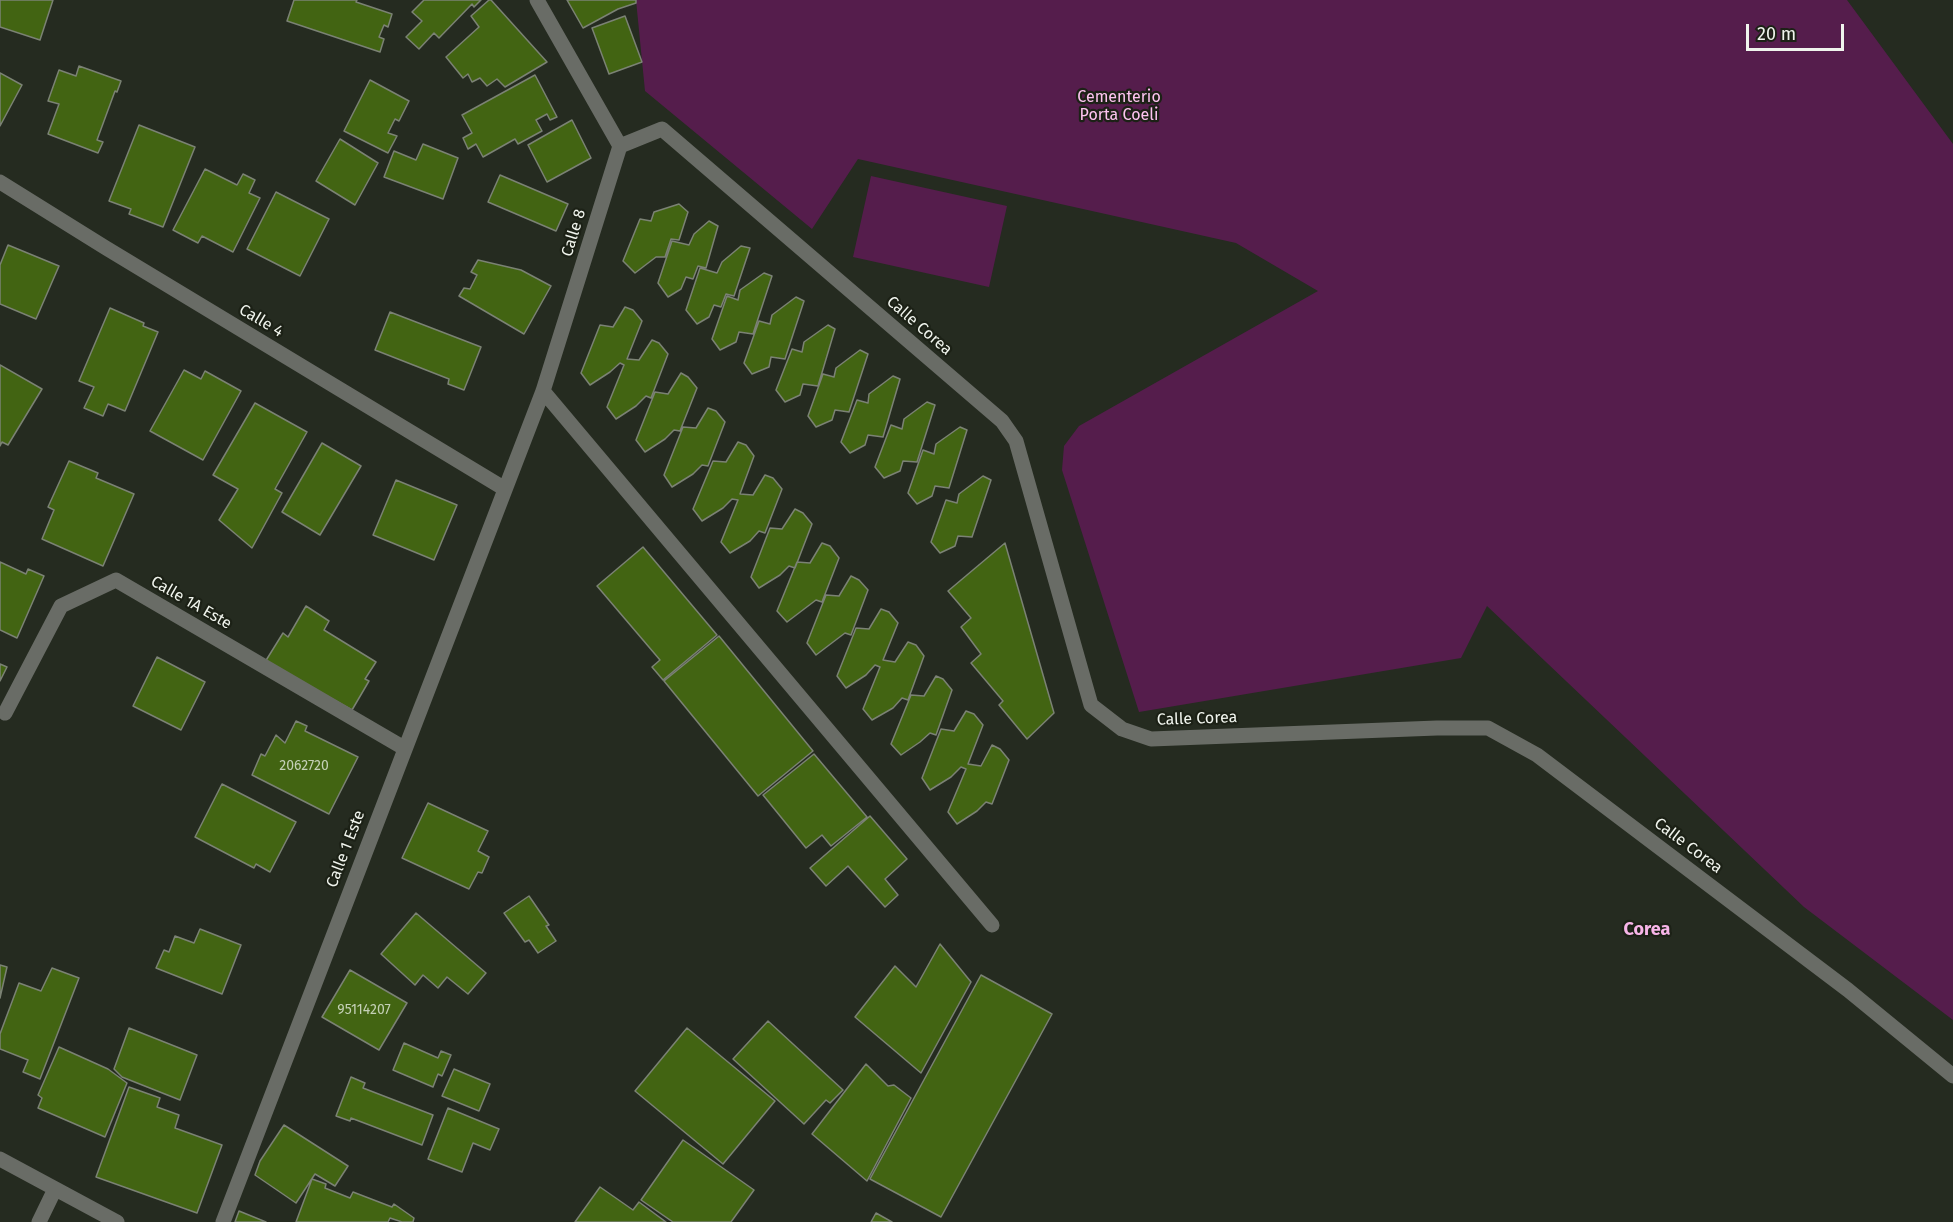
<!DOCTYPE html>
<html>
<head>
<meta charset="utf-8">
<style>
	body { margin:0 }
	#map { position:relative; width:1953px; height:1222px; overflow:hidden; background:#252b20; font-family:"Fira Sans",sans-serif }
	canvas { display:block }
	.scale { position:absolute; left:1746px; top:24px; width:98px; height:27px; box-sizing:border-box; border:3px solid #f0f4ed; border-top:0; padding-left:8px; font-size:18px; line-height:21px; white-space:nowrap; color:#f0f4ed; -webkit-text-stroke:4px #1c2116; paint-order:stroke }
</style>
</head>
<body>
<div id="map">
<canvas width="1953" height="1222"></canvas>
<div class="scale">20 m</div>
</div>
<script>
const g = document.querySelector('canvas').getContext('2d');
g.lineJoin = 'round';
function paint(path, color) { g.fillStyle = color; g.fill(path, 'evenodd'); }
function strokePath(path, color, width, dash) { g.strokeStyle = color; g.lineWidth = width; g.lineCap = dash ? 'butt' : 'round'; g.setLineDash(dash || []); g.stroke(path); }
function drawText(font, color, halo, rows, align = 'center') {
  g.font = font + ' "Fira Sans",sans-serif'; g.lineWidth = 4.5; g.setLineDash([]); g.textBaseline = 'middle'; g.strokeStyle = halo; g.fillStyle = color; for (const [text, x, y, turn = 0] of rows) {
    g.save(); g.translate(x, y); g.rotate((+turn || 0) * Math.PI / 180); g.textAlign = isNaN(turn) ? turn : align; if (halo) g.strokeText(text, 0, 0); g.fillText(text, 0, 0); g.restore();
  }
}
paint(new Path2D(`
	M636,0H1847L1953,144V1020L1804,907L1487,606L1461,658L1139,712L1062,470L1064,446L1079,426L1318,291L1236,243L858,159L812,229L645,91Z
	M871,176L1007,206L989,287L853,257Z`), '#551d4c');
const building = new Path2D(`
	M0,0H53L40,40L0,27Z
	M294,0H357L356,2L392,14L388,27L384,25L379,37L384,39L380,52L287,21Z
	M424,0H481L474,7L472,4L439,38L434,33L419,49L406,37L422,21L412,12Z
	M489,0H491L547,62L505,87L497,79L487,86L480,78L472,82L468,74L463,78L446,57L479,27L471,16Z
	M567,0H636V3L618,9L583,28Z
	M625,16L642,62L609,74L592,28Z
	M79,66L121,81L117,92L115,91L97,140L103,142L98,153L48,134L59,104L48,101L59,70L76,76Z
	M0,73L22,85L0,126Z
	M535,75L557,117L550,120L547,114L536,120L542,131L518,144L515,139L483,157L476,144L468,149L463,138L472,133L462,115Z
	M370,80L409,101L399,121L395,119L388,133L397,136L388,153L344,131Z
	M572,120L591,158L547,182L528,145Z
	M139,125L195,147L163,227L129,214L131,209L109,201Z
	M340,139L378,163L355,205L316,181Z
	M423,144L458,158L443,199L384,177L394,151L416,160Z
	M205,169L237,185L243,174L255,180L249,193L260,198L233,252L202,236L198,243L173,230Z
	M500,175L568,204L556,231L488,202Z
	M276,192L329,219L300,276L247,249Z
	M679,204L688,212L679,240L671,239L665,257H656L635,273L623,261L640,219L651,221L654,212Z
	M709,221L718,226L706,268L698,266L693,279L686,277L681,289L668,297L658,283L672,241L689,245L694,234Z
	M8,245L59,266L36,319L0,304V265Z
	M741,246L750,248L734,296L726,294L721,307L714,305L709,317L697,324L686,310L700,268L717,273L722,262Z
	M478,260L521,270L551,286L524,334L459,296L464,288L470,289L477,275L471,272Z
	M764,273L772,276L753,334L739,332L736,342L720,350L712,339L727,296L738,300L740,290Z
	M796,297L804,301L785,359L771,357L769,367L752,374L744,363L759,321L770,324L772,315Z
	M625,307L633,310L642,321L627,359L639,360L652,340L659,343L668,354L651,398L646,396L636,406L616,419L607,407L624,365L620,363L610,372L590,385L581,373L600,325L613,327Z
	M110,308L144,323L143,326L158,332L125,411L108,404L103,416L84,408L94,387L79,381Z
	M390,312L481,347L464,390L448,384L449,379L375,350Z
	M828,325L835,329L818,386L803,384L800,395L785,402L776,390L792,349L802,352L804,342Z
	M860,350L868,354L849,412L835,410L832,420L816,427L808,416L823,374L834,377L836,368Z
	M0,365L42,389L8,445L2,442L0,446Z
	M184,370L201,379L205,371L241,391L203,460L150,431Z
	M681,373L688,377L697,388L680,431L674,430L665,439L645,452L636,440L655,392L668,394Z
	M893,376L900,379L883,437L868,435L865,445L850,453L841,442L857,400L868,403L869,394Z
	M927,402L935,405L917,462L903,461L900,471L884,478L875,467L891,425L902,429L904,419Z
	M255,403L307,432L275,489L282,493L252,548L219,520L238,489L213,475Z
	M708,408L716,411L725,422L708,466L702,465L693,474L672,487L664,475L683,427L696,428Z
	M960,427L967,430L949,488L935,486L932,496L917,504L908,493L923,450L934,454L936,444Z
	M738,442L746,445L754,456L740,494L753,495L765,475L773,478L782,489L765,533L759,531L750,541L730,553L721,542L738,500L732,499L723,508L702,521L693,509L713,461L726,462Z
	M322,443L361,466L320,535L282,512Z
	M69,461L98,473L96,478L134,494L103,566L42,539L54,510L48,507Z
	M983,476L991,480L972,537L958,536L955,546L940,553L931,542L946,500L957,503L959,494Z
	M396,480L457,505L434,560L373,535Z
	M795,509L803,513L812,524L795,568L789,566L780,575L759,588L751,577L770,528L782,529Z
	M822,543L830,546L839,558L822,602L816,600L787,622L777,611L797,562L810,563Z
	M1005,543L1054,713L1027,739L999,705L1003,701L971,663L981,654L961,627L971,618L948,591Z
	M643,547L717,635L663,680L652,667L660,660L597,586Z
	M0,562L26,574L28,569L44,576L17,638L0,630Z
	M851,576L859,580L868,590L851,635L845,633L816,655L807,643L826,595L839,596Z
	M306,606L329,621L324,630L376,662L365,679L369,681L352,710L265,662L283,633L288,637Z
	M881,609L889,612L898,623L883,660L895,662L908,642L916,645L924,656L908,700L902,698L893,708L872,720L863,709L880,667L875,665L866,675L846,688L837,676L856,628L869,629Z
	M719,636L813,751L758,796L664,681Z
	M157,657L205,682L181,730L133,706Z
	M0,664L7,667L0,681Z
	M936,676L943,679L952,690L936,735L930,733L920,742L901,755L891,744L911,695L924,696Z
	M966,711L974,714L983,725L968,764L981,766L992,745L1000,749L1009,760L992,804L986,802L977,811L957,824L948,812L966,769L961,767L951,777L930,790L922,778L941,729L954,731Z
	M296,721L307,726L305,731L358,757L329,814L252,775L261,754L265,756L276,735L285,743Z
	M814,754L867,817L831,846L822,835L806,848L763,795Z
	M222,784L296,822L270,872L256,864L254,868L195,837Z
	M428,803L488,831L478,851L489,857L482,873L478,872L469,889L402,858Z
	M870,816L907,859L885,879L898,895L885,907L848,866L826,886L810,868Z
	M529,896L549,925L546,926L556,941L538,953L529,940L525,942L504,913Z
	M416,913L486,973L468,994L447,977L438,988L423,975L415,985L381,954Z
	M200,929L241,945L222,994L156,968L164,950L169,952L175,936L194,943Z
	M940,944L971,982L921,1073L855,1017L895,966L916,987Z
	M0,965L7,967L0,998Z
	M52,968L79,978L40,1079L23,1072L28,1060L0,1049V1034L19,983L41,991Z
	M350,970L407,1003L379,1050L322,1017Z
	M981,975L1052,1014L941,1217L870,1179Z
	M768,1021L843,1090L830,1103L826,1100L804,1124L733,1059Z
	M129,1028L197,1055L180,1100L122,1077L114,1069Z
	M687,1028L775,1101L723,1164L635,1091Z
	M404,1043L438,1058L441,1051L451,1055L442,1076L438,1074L433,1087L393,1070Z
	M59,1047L108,1069L127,1083L105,1137L38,1108L42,1098L38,1095Z
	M866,1064L888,1086L894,1085L911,1098L867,1181L812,1134Z
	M454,1069L490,1084L479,1111L442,1096Z
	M351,1077L365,1083L363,1088L433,1115L422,1145L351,1118L350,1121L336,1116Z
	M129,1087L160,1098L157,1107L179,1115L175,1128L222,1145L197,1213L96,1177Z
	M448,1108L499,1129L490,1150L473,1143L462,1172L428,1159Z
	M284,1125L348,1166L335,1186L315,1174L296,1203L255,1175L260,1161Z
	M683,1140L754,1190L731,1222H673L641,1200Z
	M312,1179L326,1184L325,1188L350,1198L353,1192L392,1207L394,1204L414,1218L413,1222H402L390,1218L388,1222H296Z
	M600,1187L633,1210L639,1202L666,1222H575Z
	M239,1211L266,1222H235Z
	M876,1213L892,1222H871Z`);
paint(building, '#426412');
strokePath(building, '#7b8274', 1.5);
strokePath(new Path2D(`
	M620,146L662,129L1002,421L1016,441L1091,705L1122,729L1151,739L1437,728H1488L1537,755L1848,990L1953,1076
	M0,182L106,248L505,489
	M543,391L992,925
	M5,713L61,606L116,580L404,748
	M0,1159L117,1222
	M39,1222L55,1189
	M223,1222L543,391L620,146L537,0`), '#696c66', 15);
drawText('14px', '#c4d0b6', null, [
	["2062720",304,766],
	["95114207",364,1010]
]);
drawText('16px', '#fdc3f0', '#1c2116', [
	["Cementerio",1119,98],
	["Porta Coeli",1119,116]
]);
drawText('16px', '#f0f4ed', '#1c2116', [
	["Calle 8",574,233,-73],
	["Calle 4",261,321,31],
	["Calle Corea",919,326,41],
	["Calle 1A Este",191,603,30],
	["Calle Corea",1197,719,-2],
	["Calle Corea",1688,846,37],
	["Calle 1 Este",346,849,-69]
]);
drawText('bold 18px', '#f7b5e8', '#1c2116', [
	["Corea",1647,930]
]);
</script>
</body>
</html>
